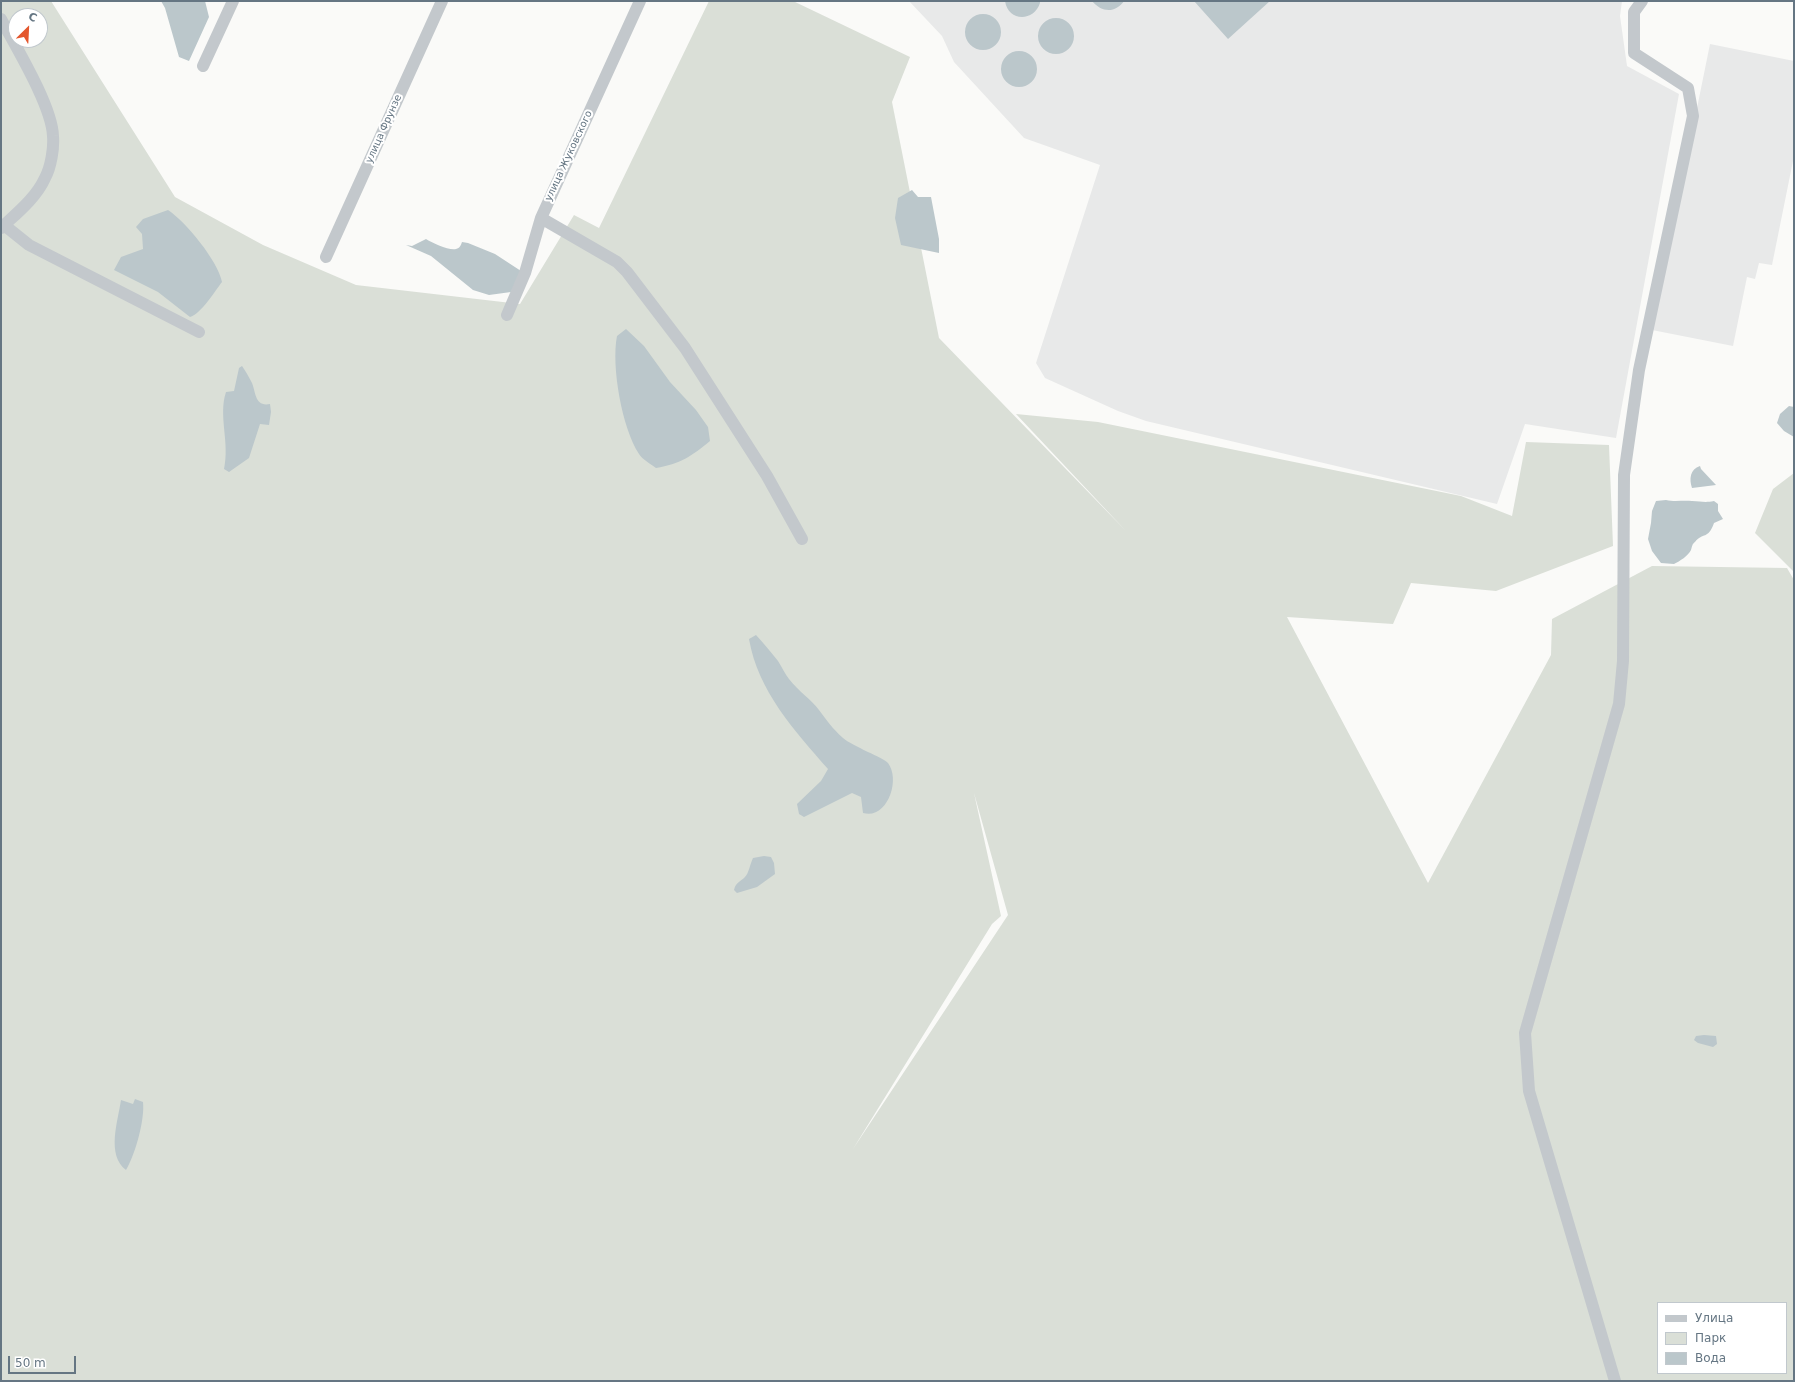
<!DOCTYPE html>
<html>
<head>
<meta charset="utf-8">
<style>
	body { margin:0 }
	#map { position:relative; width:1795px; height:1382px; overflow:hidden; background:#fafaf8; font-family:"DejaVu Sans",sans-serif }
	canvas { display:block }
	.frame { position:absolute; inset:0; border:2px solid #657683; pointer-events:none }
	.legend { position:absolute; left:1657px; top:1302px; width:130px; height:72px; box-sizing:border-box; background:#fff; border:1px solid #c1c8cd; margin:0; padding:5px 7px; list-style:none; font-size:12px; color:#657683 }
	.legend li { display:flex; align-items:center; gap:8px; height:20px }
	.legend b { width:20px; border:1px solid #c1c8cd }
	.north { position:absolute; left:8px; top:8px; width:40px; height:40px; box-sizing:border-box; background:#fff; border:1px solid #c1c8cd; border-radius:50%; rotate:24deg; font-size:11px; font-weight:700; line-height:16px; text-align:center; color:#657683 }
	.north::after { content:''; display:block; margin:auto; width:14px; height:18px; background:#e4572e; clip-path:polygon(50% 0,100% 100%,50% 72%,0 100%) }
	.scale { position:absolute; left:8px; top:1356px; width:68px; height:18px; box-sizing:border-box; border:2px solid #657683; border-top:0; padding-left:5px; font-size:12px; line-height:14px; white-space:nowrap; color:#657683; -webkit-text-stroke:3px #fff; paint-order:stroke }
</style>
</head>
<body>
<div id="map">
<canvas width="1795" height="1382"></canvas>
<div class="frame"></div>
<ul class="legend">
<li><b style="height:5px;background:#c3c8cc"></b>Улица</li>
<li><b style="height:11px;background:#dadfd7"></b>Парк</li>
<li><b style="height:11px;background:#bbc7cb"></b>Вода</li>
</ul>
<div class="north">С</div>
<div class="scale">50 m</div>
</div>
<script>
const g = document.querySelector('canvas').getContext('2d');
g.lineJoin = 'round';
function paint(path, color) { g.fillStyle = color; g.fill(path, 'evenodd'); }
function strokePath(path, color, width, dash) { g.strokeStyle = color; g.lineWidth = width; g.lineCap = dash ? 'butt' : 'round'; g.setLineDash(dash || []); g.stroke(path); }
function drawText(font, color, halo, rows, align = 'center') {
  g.font = font + ' "DejaVu Sans",sans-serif'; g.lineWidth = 4; g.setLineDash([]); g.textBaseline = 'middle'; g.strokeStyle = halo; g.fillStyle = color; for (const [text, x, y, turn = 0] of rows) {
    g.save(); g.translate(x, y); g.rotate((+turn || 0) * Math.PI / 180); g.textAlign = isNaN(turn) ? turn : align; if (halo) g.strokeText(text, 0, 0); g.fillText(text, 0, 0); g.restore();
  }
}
paint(new Path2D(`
	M909,1H1622L1620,16L1627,66L1679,94L1616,438L1525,424L1497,504L1146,421L1118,411L1045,378L1036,363L1100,165L1024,138L954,62L942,36Z
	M1710,44L1794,61V156L1772,265L1759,263L1755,279L1747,277L1733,346L1652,330Z`), '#e8e9e9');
paint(new Path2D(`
	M1,1H51L175,197L263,245L356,285L520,304L574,215L599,228L709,1H793L910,57L892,102L939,338L1126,531L1016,414L1098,422L1461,496L1512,516L1526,442L1609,445L1613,546L1496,591L1411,583L1393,624L1287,617L1428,883L1551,655L1552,619L1652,566L1787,568L1794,580V1381H1ZM16,16H40V40H16ZM974,793L1008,915L853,1149L992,924L1001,916ZM1658,1303H1786V1373H1658Z
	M1794,473V572L1755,533L1773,489Z`), '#dadfd7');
paint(new Path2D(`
	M161,1H205L209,17L189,61L179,57L165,8Z
	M1005,1H1040V3C1034,22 1008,22 1005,1Z
	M1092,1H1124C1115,14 1101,12 1092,1Z
	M1194,1H1270L1228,39Z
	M965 32a18 18 0 1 1 36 0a18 18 0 1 1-36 0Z
	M1038 36a18 18 0 1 1 36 0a18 18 0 1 1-36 0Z
	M1001 69a18 18 0 1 1 36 0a18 18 0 1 1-36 0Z
	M912,190L918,197H931L939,239V253L901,245L895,218L898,198Z
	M168,210C186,222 218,261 222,282C215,291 201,314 190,317L158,292L114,270L121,257L143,249L142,234L136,227L143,219Z
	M426,239C432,243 450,251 456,249C460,248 461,245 462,242L468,243L495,254L521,271L511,292L489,295L473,290L431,256L406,245L412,246Z
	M626,329L644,346L670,382L696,410L708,427L710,441C692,456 680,464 656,468C651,464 643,460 639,454C622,428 611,366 617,336Z
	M242,366C246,372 249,377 252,383C256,393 255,407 270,404L271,412L269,425L260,424L249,458L229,472L224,469C230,442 218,416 226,392L234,391L239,368Z
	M1789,406L1794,407V437L1784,431L1777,423L1780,414Z
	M1700,466L1701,469L1716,485L1692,488C1689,479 1690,469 1700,466Z
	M1666,500C1675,502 1683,500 1692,501C1701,501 1704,503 1714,501L1718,504V511L1723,519L1714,523C1708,540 1703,532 1695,542C1692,544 1692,547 1691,550C1688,556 1680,561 1674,564L1661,563L1652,551L1648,539L1651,523L1652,511L1656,501Z
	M756,635C764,644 771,652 778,661C782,667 785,674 789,679C798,691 811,699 819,710C828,722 832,728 843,738C852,746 884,758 888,763C901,780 887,820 863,813L861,797L852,793L804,817L799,814L797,804L821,781L828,769C794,730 758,691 749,639Z
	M764,856L771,857L774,863L775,874L757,887L737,893L734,890C736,882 740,882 745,877C749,873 750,864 753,858Z
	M1704,1035L1716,1036L1717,1044L1713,1047L1698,1043L1694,1040L1696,1036Z
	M135,1099L143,1102C145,1120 135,1155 126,1170C106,1155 118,1121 121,1100L133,1104Z`), '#bbc7cb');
strokePath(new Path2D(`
	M1,19C16,47 52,106 53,136C54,148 51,167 45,178C36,198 17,213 1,228
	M203,66L233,1
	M541,218L617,262L627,272L685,348L767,476L802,539
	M4,225L29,245L199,332
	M326,257L442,1
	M507,315L525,273L541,218L640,1
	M1615,1381L1529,1091L1525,1033L1619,704L1623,661L1624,475L1639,370L1693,116L1688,88L1634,53V12L1642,1`), '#c3c8cc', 12);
drawText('10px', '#657683', '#fff', [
	["улица Фрунзе",384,129,-66],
	["улица Жуковского",569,156,-65]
]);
</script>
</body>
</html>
